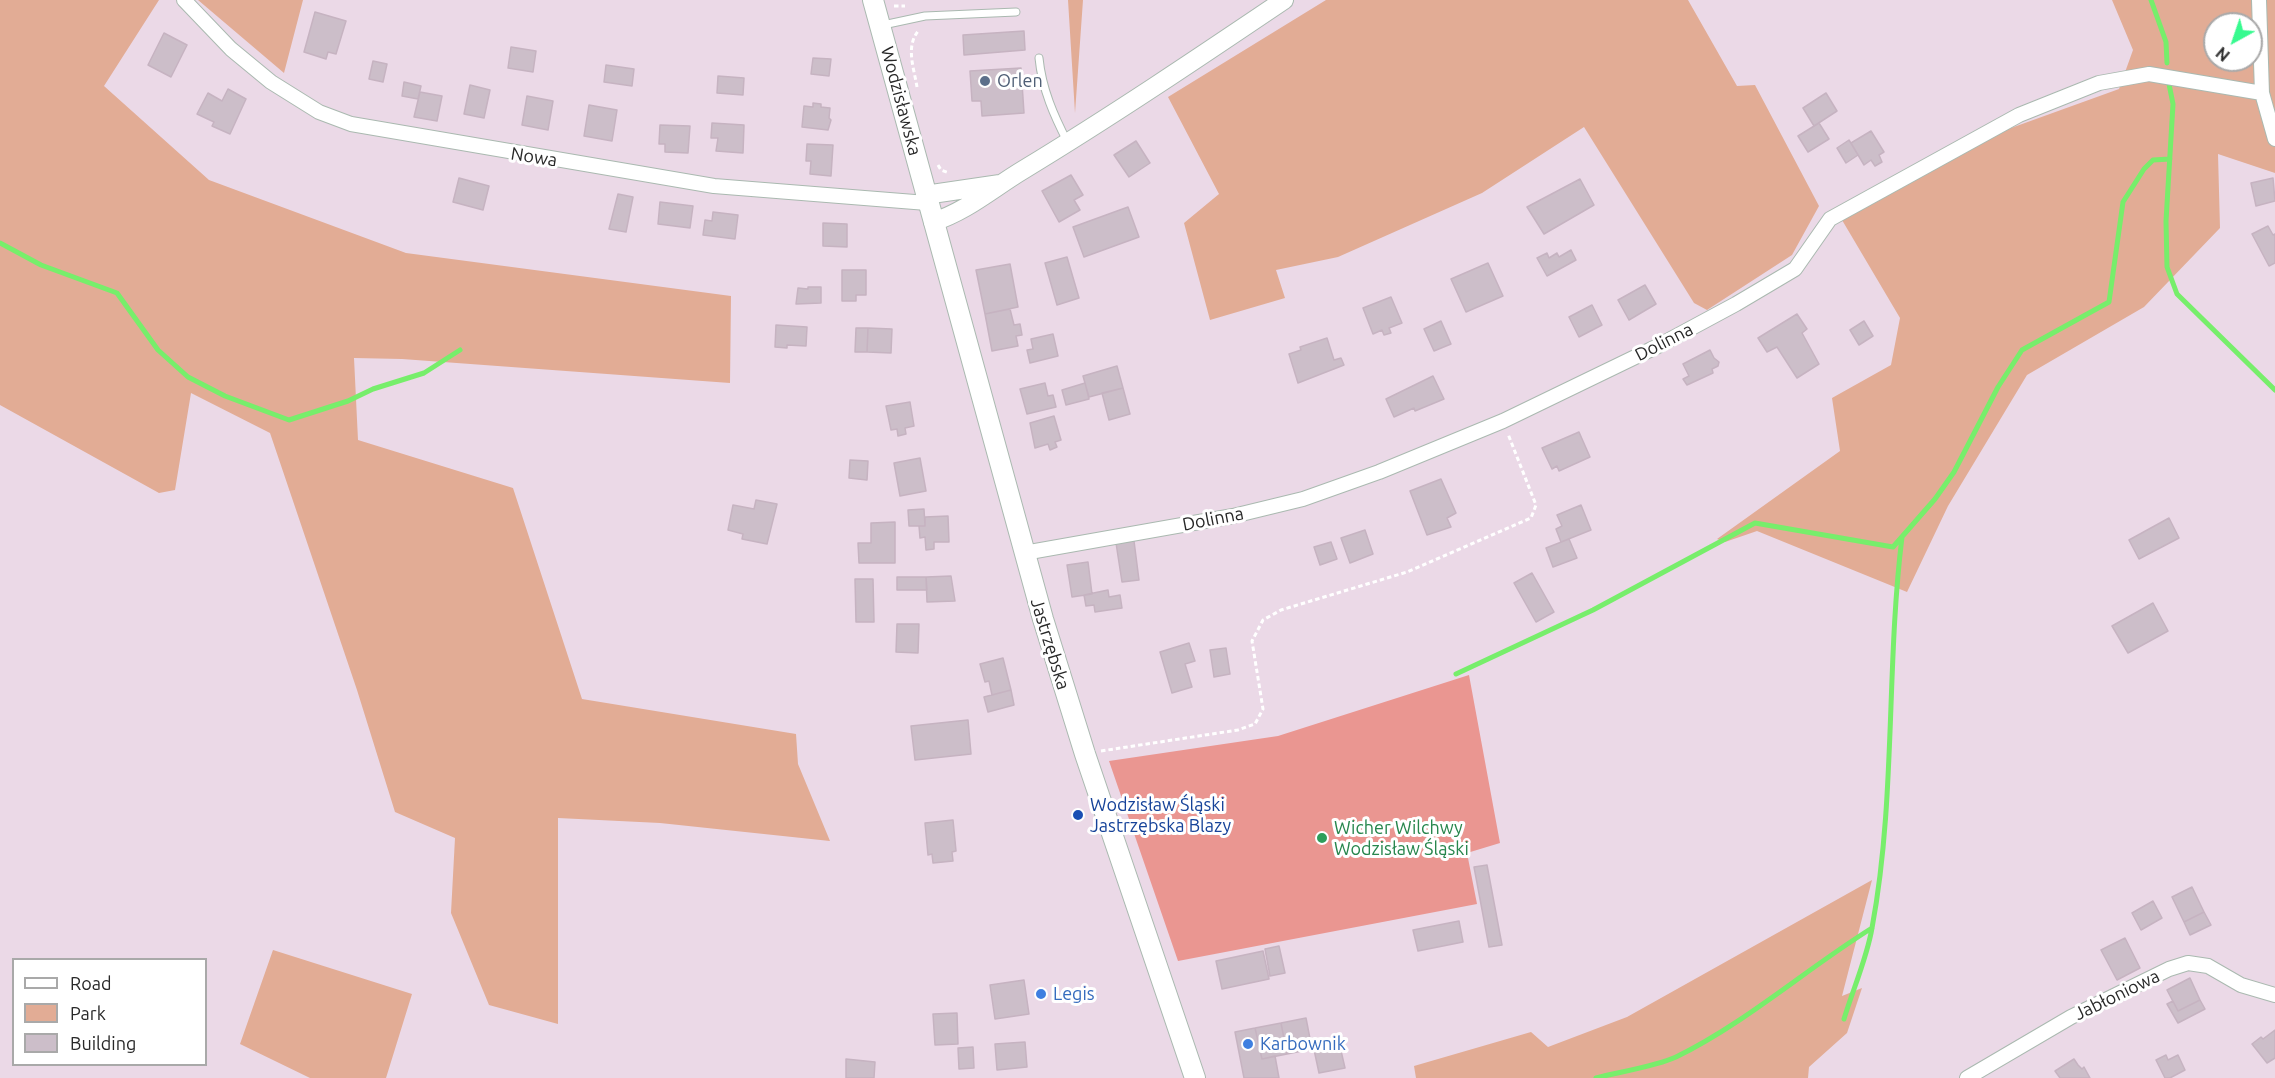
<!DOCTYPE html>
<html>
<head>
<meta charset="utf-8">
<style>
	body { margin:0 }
	#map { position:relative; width:2275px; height:1078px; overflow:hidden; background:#ebd9e7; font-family:Ubuntu,sans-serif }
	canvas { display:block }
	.legend { position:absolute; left:12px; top:958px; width:195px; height:108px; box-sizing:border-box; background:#fff; border:2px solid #a9a9a9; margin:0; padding:8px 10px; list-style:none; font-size:18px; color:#282828 }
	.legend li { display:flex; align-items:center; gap:12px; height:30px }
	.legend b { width:30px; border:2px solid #a9a9a9 }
	.north { position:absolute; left:2203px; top:12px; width:60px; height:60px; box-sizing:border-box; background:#fff; border:2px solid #a9a9a9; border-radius:50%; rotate:220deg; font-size:16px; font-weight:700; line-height:24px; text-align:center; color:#282828 }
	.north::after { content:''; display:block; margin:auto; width:21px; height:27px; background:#37fa8f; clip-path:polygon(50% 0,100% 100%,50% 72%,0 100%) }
</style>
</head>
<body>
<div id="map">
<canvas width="2275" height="1078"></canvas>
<ul class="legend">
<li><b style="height:8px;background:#fff"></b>Road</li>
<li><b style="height:16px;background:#e2ac95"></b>Park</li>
<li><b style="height:16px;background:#ccbec9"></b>Building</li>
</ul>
<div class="north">N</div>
</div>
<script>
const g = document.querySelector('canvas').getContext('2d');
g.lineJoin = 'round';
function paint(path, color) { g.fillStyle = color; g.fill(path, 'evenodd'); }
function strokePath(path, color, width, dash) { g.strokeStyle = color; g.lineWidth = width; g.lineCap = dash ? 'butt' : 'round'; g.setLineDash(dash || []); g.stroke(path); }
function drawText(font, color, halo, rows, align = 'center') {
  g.font = font + ' Ubuntu,sans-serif'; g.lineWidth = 6; g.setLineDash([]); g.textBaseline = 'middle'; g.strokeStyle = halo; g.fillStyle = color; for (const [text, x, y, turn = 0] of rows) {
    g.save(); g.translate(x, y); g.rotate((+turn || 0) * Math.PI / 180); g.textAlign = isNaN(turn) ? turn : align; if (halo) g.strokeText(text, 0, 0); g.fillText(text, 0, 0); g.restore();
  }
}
paint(new Path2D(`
	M0,0H159L104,86L209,180L406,253L731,296L730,383L402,359L354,358L358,440L513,488L582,699L796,734L798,764L830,841L660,823L558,818V1024L489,1005L451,913L455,838L395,812L357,690L270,433L191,393L175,490L159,493L0,405Z
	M198,0H303L284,73Z
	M1068,0H1083L1075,113Z
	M1326,0H1688L1737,86L1755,85L1819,206L1792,255L1707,310L1694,303L1584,127L1482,193L1338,257L1276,270L1285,298L1210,320L1184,223L1219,194L1168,97Z
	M2112,0H2275V173L2218,154L2220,228L2144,307L2027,375L1948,506L1907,592L1757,531L1725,542L1717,539L1840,451L1832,398L1891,365L1900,318L1842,220L2000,132L2119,89L2133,50ZM2215,24H2251V60H2215Z
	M1872,880L1842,996L1862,988L1847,1033L1809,1067L1808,1078H1416L1414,1066L1531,1032L1548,1047L1627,1017Z
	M273,950L412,994L386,1078H310L240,1044Z`), '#e2ac95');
paint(new Path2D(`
	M1469,675L1500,843L1467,853L1477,904L1178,961L1109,761L1278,736Z`), '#ea9691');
strokePath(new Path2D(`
	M2151,0L2166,42L2167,63
	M2169,84L2173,104L2166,221L2167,267L2177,294L2275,390
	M0,243L41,265L117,293L158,350L188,377L225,396L289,420L348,401L373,389L424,373L460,350
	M1456,674L1593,610L1755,523L1893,547L1935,499L1954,472L1998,387L2022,350L2109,302L2123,202L2144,169L2153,160L2170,159
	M1844,1019C1853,989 1867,958 1872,928C1896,799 1886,667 1902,537
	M1596,1078C1619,1072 1657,1066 1676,1057C1747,1022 1806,969 1872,928`), '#77ee6b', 5);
const building = new Path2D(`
	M315,12L346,21L336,54L328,52L326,59L304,52Z
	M1024,31L1025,50L964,55L963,35Z
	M164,33L187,45L171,77L148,65Z
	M511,47L536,51L533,72L508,68Z
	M813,58L831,59L829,76L811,74Z
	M373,61L387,64L383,82L369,79Z
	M606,65L634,69L632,86L604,82Z
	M1021,68L1024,113L982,116L981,101H972L970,71Z
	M718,76L744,78L743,95L717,93Z
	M404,82L421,86L418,99L402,96Z
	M470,85L490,90L484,118L464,114Z
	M228,89L246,99L230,134L212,126L214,122L197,114L208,93L222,101Z
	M420,92L442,96L437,121L414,117Z
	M1826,93L1837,111L1814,126L1803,108Z
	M527,96L553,101L548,130L522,125Z
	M813,103L821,104V107L830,108L829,118L831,120L828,130L802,127L804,106L813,107Z
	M589,105L617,110L612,141L584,136Z
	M712,123L744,125L743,153L716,151L718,138H711Z
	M1819,123L1829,139L1808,152L1798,136Z
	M660,125L690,126L688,153L665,152V144H659Z
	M1871,131L1884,152L1879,155L1882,162L1875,166L1871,160L1864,165L1851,143Z
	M1849,140L1858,155L1846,163L1837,148Z
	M1136,141L1150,163L1129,177L1114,155Z
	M807,144L833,145L831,176L810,174L811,161H806Z
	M1071,175L1083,195L1074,200L1080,210L1059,222L1042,191Z
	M459,178L489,186L483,210L453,202Z
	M2273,178L2275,201L2256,206L2251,183Z
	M1580,179L1594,205L1544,234L1527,207Z
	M618,194L633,197L626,232L609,229Z
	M660,202L693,206L690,228L658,224Z
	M1128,207L1139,237L1084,257L1073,227Z
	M713,212L738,215L735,239L703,235L705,220L712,221Z
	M823,223L847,224V247L823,246Z
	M2268,226L2273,235L2275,234V263L2269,266L2252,234Z
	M1571,250L1576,260L1547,276L1537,258L1547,253L1549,258L1557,253L1559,257Z
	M1067,257L1079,298L1057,305L1045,263Z
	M1488,263L1503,296L1466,312L1451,279Z
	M1010,264L1018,307L985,314L976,270Z
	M842,270H866V295H856V301H842Z
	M1645,285L1656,304L1629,320L1618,300Z
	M808,287H821V303L796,304L798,288L808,289Z
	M1391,297L1402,323L1389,328L1391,333L1384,335L1382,330L1373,334L1363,308Z
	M1592,305L1602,325L1579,337L1569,317Z
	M1010,309L1014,325L1020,324L1022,335L1016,336L1018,346L992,351L985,314Z
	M1797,314L1807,329L1802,333L1819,364L1797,378L1777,347L1767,352L1758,338Z
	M1441,321L1451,344L1434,351L1424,329Z
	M1864,321L1873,336L1859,345L1850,330Z
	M776,325L807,327L806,346L787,345V348L775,347Z
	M856,328H868L867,352H855Z
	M868,328L892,329L891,353L867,352Z
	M1053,334L1058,356L1030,363L1027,350L1033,349L1031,339Z
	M1327,338L1334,360L1341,358L1344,365L1298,383L1289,354L1301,350L1300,347Z
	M1710,350L1714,358L1719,362L1718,366L1712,369L1713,373L1687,385L1683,379L1689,376L1683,364Z
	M1117,366L1123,388L1089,397L1083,376Z
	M1433,376L1444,399L1415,411L1414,408L1394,417L1386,399Z
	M1045,383L1048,396L1053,395L1056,407L1027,414L1020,389Z
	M1085,383L1089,399L1066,405L1062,390Z
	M1123,388L1130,414L1109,420L1102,393Z
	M910,402L914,426L905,428L906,434L898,436L897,429L891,430L886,406Z
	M1054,416L1061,440L1055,442L1057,447L1050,450L1048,444L1035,448L1030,423Z
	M1579,432L1590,457L1559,471L1557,466L1552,469L1542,448Z
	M920,458L926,491L900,496L894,463Z
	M850,460L868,461L867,480L849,478Z
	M1441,479L1456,513L1447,518L1451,527L1427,535L1410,491Z
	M756,500L777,504L767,544L742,539L743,534L728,530L733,505L754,509Z
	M1581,505L1591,530L1561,542L1556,529L1562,526L1557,515Z
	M924,509L925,526H909L908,510Z
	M948,516L949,542H934V549L926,550L925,537L920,538L919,526H925V517Z
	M2169,518L2179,538L2139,559L2129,540Z
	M895,522V563H859L858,543H871V523Z
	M1365,530L1373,554L1350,563L1341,538Z
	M1569,539L1577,558L1553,567L1546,548Z
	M1134,541L1139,580L1122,582L1116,543Z
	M1331,542L1337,559L1320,565L1314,547Z
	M1088,562L1092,594L1072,597L1067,565Z
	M1532,573L1554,612L1536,622L1514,583Z
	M951,576L955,601L927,602L926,577Z
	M897,577H926L927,590H897Z
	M855,579H873L874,622H856Z
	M1108,590L1109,597L1120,595L1122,608L1095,612L1094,605L1086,606L1084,595Z
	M2153,603L2168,631L2128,653L2112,626Z
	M897,624H919L918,653L896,652Z
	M1189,643L1195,661L1185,664L1192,687L1172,693L1160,652Z
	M1226,648L1230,674L1214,677L1210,650Z
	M1003,658L1011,690L992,695L989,681L985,682L980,664Z
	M1011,690L1014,705L988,712L984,697Z
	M968,720L971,754L915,760L911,726Z
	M953,820L956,851L952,852L953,861L933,863L932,854L928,855L925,823Z
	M1487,865L1502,945L1489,947L1474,867Z
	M2192,887L2204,912L2184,922L2172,897Z
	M2153,901L2162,918L2141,930L2132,913Z
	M2204,912L2211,925L2190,935L2184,922Z
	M1459,921L1463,942L1418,951L1413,930Z
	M2125,938L2140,968L2117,980L2101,950Z
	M1279,946L1285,973L1270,976L1265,949Z
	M1263,951L1269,979L1222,989L1216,961Z
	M2190,978L2200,1000L2178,1011L2167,990Z
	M1024,980L1029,1014L995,1019L990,985Z
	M2200,1000L2205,1009L2178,1023L2167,1004L2173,1001L2178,1011Z
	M957,1013L958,1044L935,1045L933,1014Z
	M1306,1018L1312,1049L1287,1054L1281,1023Z
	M1281,1023L1287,1054L1262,1059L1255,1028Z
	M1255,1028L1262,1059L1275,1056L1279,1078H1244L1235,1032Z
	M2275,1030V1058L2267,1063L2252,1044L2261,1037L2263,1039Z
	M1025,1042L1027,1067L997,1070L995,1044Z
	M1339,1042L1345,1068L1319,1073L1313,1045Z
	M973,1047L974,1068L959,1069L958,1048Z
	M2166,1055L2168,1060L2178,1055L2185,1070L2170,1078H2165L2156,1060Z
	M846,1059L875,1062L874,1078H846Z
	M2074,1059L2078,1065L2082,1069L2084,1067L2090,1078H2060L2055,1071Z`);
paint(building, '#ccbec9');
strokePath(building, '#c6b3c1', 1.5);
const service = new Path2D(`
	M883,25L925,16L1016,12
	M1039,58C1042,89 1054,116 1068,143`);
const minor = new Path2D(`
	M184,0L231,49L271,82L319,112L351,124L714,186L927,203
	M2259,0L2262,93L2275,139
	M1024,553L1233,516L1303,499L1379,472L1503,421L1658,346L1736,304L1795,269L1830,219L2019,115L2099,83L2149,74L2262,93
	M1967,1078L2071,1017L2169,969L2188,963L2208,966L2241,985L2275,995`);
const tertiary = new Path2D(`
	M925,195L1000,184
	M933,222C967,211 993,188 1023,170C1112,116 1198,58 1284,0`);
const secondary = new Path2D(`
	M873,0L1043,619L1085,754L1195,1078`);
strokePath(service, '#aab9b0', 9);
strokePath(minor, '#aab9b0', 16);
strokePath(tertiary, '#aab9b0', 20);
strokePath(secondary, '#aab9b0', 22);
strokePath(new Path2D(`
	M894,6H905
	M917,87C914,68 905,46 919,30
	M938,165L941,170L949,173
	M1101,751L1238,730L1255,724L1263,709L1252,641L1263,620L1281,610L1407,572L1531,518L1536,505L1508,434`), '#fff', 3, [4.5, 3]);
strokePath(service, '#fff', 7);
strokePath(minor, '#fff', 14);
strokePath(tertiary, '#fff', 18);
strokePath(secondary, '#fff', 20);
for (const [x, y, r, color] of [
	[985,81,6,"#5c6f8a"],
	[1078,815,6,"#1a4fb4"],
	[1322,838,6,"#2e9e5b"],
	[1041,994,6,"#3f7fe0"],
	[1248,1044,6,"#3f7fe0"]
]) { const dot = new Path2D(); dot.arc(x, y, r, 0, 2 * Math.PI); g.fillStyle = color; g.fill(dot); strokePath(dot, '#fff', 2); }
drawText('18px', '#4e5e75', '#fff', [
	["Orlen",997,81]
], 'left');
drawText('18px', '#282828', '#fff', [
	["Wodzisławska",901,101,75],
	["Nowa",534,157,9],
	["Dolinna",1664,342,-27],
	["Dolinna",1213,519,-11],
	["Jastrzębska",1050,644,73],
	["Jabłoniowa",2117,995,-26]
]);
drawText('18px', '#164399', '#fff', [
	["Wodzisław Śląski",1090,805],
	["Jastrzębska Blazy",1090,826]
], 'left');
drawText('18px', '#27864d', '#fff', [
	["Wicher Wilchwy",1334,828],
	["Wodzisław Śląski",1334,849]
], 'left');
drawText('18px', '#366cbe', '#fff', [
	["Legis",1053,994],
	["Karbownik",1260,1044]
], 'left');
</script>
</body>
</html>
